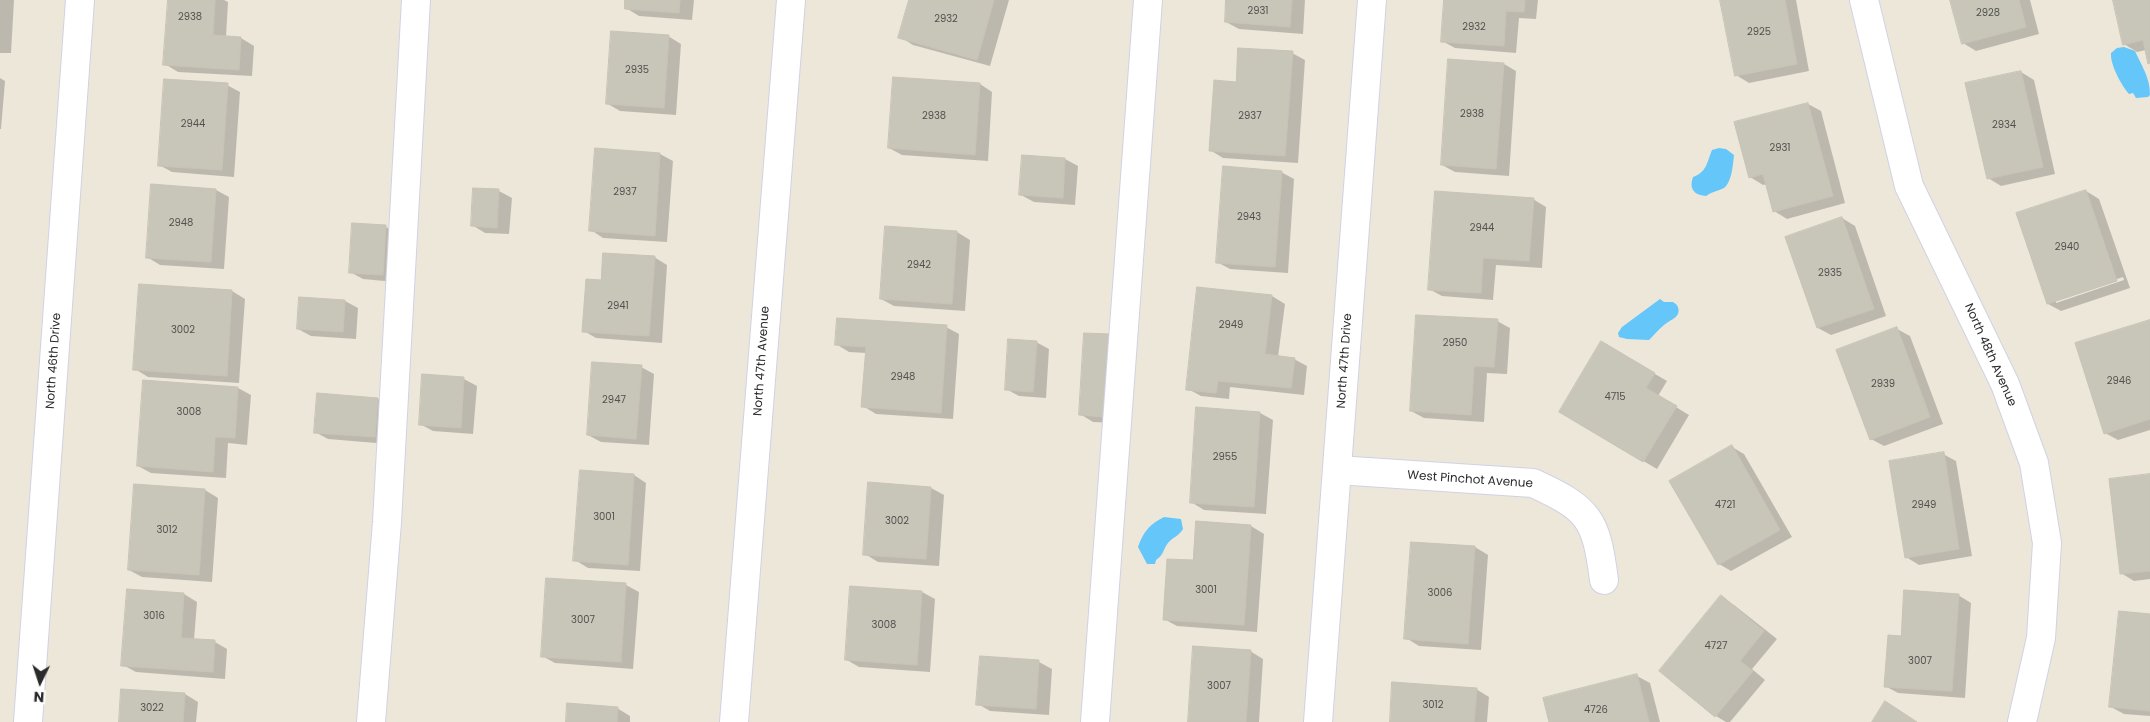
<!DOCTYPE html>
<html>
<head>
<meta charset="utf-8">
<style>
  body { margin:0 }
  #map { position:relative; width:2150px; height:722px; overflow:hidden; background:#ede7da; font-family:Poppins,sans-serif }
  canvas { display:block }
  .north { position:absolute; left:15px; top:657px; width:50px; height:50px; -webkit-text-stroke:4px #fff; paint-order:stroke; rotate:184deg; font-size:14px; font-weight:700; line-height:20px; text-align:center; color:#2a2a2a }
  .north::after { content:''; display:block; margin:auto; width:18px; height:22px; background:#2a2a2a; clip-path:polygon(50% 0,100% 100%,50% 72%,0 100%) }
</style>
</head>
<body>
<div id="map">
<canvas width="2150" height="722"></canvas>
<div class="north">N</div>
</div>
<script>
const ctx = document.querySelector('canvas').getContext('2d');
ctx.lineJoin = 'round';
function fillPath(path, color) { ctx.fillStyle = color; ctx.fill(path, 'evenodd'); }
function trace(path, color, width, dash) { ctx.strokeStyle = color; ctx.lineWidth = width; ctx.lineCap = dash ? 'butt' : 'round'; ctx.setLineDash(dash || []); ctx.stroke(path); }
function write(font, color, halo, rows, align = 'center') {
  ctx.font = font + ' Poppins,sans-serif'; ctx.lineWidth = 4.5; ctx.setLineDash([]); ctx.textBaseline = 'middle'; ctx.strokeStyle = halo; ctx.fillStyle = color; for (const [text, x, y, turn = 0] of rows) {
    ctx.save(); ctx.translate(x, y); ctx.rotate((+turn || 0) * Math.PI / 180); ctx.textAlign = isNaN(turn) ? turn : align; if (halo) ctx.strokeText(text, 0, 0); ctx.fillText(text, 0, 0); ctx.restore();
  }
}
fillPath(new Path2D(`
  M2124,47L2135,51C2142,67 2150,77 2150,95L2148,97L2136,98L2133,93L2129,94C2122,86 2110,65 2111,53L2117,48Z
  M1719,148L1726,149L1734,155C1733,164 1732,182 1724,188C1718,191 1711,192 1706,196C1693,195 1689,188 1693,177C1707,172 1707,162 1712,150Z
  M1660,299L1664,302H1673L1677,305C1683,317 1671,319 1664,325C1658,330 1654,335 1649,340L1627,339L1619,337L1618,333L1622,327Z
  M1164,517L1181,519L1183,529C1179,536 1173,537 1168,543C1163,549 1164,555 1156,560L1155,564H1147L1138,547C1143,532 1150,524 1164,517Z`), '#64c6f9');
fillPath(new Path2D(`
  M0,0H14L11,53H0Z
  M169,0H224L228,2L226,37L241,38L254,46L252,76L178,72L165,64Z
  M627,0H694L692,20L639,16L626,8Z
  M910,0H1009L990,66L913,45L900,37Z
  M1228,0H1305L1303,34L1239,29L1226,22Z
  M1445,0H1538L1536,19L1519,18L1516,53L1455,48L1442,41Z
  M1721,0H1796L1809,71L1749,83L1736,75Z
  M1951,0H2030L2039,34L1976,51L1963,43Z
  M2114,0H2150V64L2146,50L2137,52L2124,44Z
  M668,36L681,44L676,115L620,111L608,104Z
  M1292,53L1305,60L1298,163L1223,158L1210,150L1237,83Z
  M1504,64L1516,71L1509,176L1455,172L1442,165Z
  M2021,72L2034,80L2055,174L2001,186L1988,178Z
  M0,78L5,81L1,129H0Z
  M980,84L992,92L988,161L902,155L889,148Z
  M227,85L240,92L234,177L172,172L159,165Z
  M1808,104L1821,111L1845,203L1787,219L1774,211L1767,184L1763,185L1750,177Z
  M596,149L660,154L673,161L667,242L603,238L591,230Z
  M1023,156L1065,159L1078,166L1075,205L1034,202L1021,195Z
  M1281,172L1294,179L1288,273L1230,269L1217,262Z
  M152,185L216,190L229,197L224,269L160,265L147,257Z
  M475,189L499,191L512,198L509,234L485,233L472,225Z
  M2086,191L2099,199L2130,288L2061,311L2048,304ZM2123,277L2124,280L2056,303V300Z
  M1533,199L1546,207L1542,268L1496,265L1493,300L1442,296L1429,289Z
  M1842,218L1855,226L1886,316L1831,335L1818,328Z
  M386,227L399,234L395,282L363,279L350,272Z
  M886,227L957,232L970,240L965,311L894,306L881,299Z
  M654,257L667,265L662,343L596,338L584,331L602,281Z
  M232,291L245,299L239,383L148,377L135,369Z
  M1272,296L1285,304L1278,357L1294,359L1307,366L1304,395L1230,387L1229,399L1201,396L1188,389Z
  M345,301L358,308L356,339L311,336L298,329Z
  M1497,321L1510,328L1507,374L1487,373L1484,422L1424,418L1411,411Z
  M2150,321V430L2118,440L2105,433Z
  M946,327L959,334L953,419L876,414L863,406L866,353L849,352L836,344Z
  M1897,329L1910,336L1943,424L1884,446L1871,439Z
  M1110,336L1117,423L1093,422L1080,414Z
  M1036,342L1049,349L1046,398L1019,396L1006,389Z
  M1602,343L1667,381L1658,396L1689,415L1657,469L1560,412Z
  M641,367L654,374L649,445L601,442L588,435Z
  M464,379L477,386L473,434L433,431L420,424Z
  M238,388L251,395L247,445L228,443L226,478L151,473L138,466Z
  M378,399L391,406L388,444L328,439L315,432Z
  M1260,413L1273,420L1266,514L1204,510L1191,502Z
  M1732,447L1744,454L1792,537L1731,571L1719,564Z
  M1943,454L1956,461L1972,556L1919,565L1906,557Z
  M634,475L646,483L640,571L588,568L575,560Z
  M2150,475V579L2134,581L2121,573Z
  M931,488L944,495L939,566L878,562L865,554Z
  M205,490L218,498L212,582L142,577L129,570Z
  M1197,522L1251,526L1264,534L1257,632L1177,626L1164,619L1194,562Z
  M1475,547L1488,555L1481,650L1419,646L1406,638Z
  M626,585L639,592L633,669L555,663L542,656Z
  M852,587L922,592L935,599L930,672L859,667L847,660Z
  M184,594L197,602L194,640L215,642L227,649L225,679L136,672L123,665Z
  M1958,595L1971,603L1965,698L1898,693L1885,686L1902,637Z
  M1721,597L1734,605L1777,639L1752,669L1765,680L1730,722H1726L1716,716L1660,671Z
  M2150,615V716L2124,714L2111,707Z
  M1250,651L1263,659L1259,722H1189Z
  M981,658L1039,662L1052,669L1049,715L990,711L978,704Z
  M1637,676L1650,683L1660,722H1550Z
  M1476,689L1489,697L1487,722H1391Z
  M185,694L198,702L196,722H120Z
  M617,708L630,716V722H567Z`), '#0003');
const building = new Path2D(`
  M168,0H215L213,35L241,37L239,70L163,65Z
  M625,0H680L679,13L625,9Z
  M909,0H994L977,60L898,38Z
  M1226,0H1292L1290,27L1225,22Z
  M1444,0H1525L1524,12L1506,11L1504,46L1441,42Z
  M1720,0H1785L1797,64L1735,76Z
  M1950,0H2019L2026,27L1962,44Z
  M2113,0H2150V63L2148,64L2143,40L2123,45Z
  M611,31L669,35L664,108L606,104Z
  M1238,48L1293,51L1285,156L1209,151L1214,80L1236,82Z
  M1448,59L1504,63L1496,169L1441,165Z
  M2021,71L2043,167L1987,179L1965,83Z
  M893,77L980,83L975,155L888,148Z
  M164,79L228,83L222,170L158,166Z
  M1808,103L1833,196L1773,212L1763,174L1749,178L1734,122Z
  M595,148L660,153L655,236L589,231Z
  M1022,155L1065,158L1063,198L1019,195Z
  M1223,166L1282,171L1275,267L1216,263Z
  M151,184L216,189L211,262L146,258Z
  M473,188L499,189L497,228L471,226Z
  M2086,190L2117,281L2047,304L2016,213Z
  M1435,191L1534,198L1529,261L1483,258L1481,293L1428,290Z
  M1842,217L1874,309L1817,328L1785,237Z
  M352,223L386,225L383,275L349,273Z
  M885,226L957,231L952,304L880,299Z
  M603,253L655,256L649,336L582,332L586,279L601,280Z
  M139,284L232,290L227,376L133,370Z
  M1197,287L1272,295L1265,354L1295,358L1291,388L1218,381L1216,393L1186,390Z
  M299,297L345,300L343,332L297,329Z
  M1416,315L1498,319L1494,367L1474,366L1471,415L1410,411Z
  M837,318L947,325L941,413L861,407L866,347L835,345Z
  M2150,320V419L2104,434L2075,343Z
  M1897,327L1930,417L1870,440L1836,350Z
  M1084,333L1110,334L1104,417L1079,415Z
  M1008,339L1037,341L1033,392L1005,390Z
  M1601,341L1655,373L1646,388L1677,406L1643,462L1559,412Z
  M592,362L642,365L636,439L587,435Z
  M422,374L464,377L461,428L419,425Z
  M143,380L238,387L235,438L215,437L213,472L137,466Z
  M317,393L378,398L375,437L314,433Z
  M1196,407L1260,412L1254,507L1190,503Z
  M1732,445L1780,530L1718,565L1669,481Z
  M1944,452L1959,549L1905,558L1889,461Z
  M580,470L634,474L628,565L573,561Z
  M2150,474V571L2120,574L2109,479Z
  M868,482L931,487L926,559L863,555Z
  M134,484L205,489L199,575L128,570Z
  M1196,521L1251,525L1244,625L1163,620L1167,559L1193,560Z
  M1411,542L1475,546L1468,644L1404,639Z
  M546,578L626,583L621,662L541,657Z
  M850,586L922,591L917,665L845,660Z
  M127,589L184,593L181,638L215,640L213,672L121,666Z
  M1904,590L1959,594L1952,691L1884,687L1888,635L1901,636Z
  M1721,595L1764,631L1740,661L1753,671L1715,717L1659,671Z
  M2119,611L2150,614V711L2109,707Z
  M1193,646L1251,650L1246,722H1188Z
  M980,656L1039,660L1036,709L976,705Z
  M1637,674L1649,722H1549L1543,698Z
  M1392,682L1477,688L1474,722H1390Z
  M121,689L185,693L183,722H119Z
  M1885,701L1917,722H1872Z
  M567,703L618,707L617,722H566Z`);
fillPath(building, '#c8c5b9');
trace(building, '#c9c3b4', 1);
const minor = new Path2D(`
  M1864,0L1909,186L2005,384L2034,463L2047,543L2041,638L2022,722
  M1337,470L1533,483C1590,509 1596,519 1604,580
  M28,722L80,0
  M371,722L387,522L416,0
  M734,722L791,0
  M1095,722L1148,0
  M1318,722L1372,0`);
trace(minor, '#d0d2e4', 30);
trace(minor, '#fff', 28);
write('10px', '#52514e', null, [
  ["2931",1258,11],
  ["2928",1988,13],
  ["2938",190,17],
  ["2932",946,19],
  ["2932",1474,27],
  ["2925",1759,32],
  ["2935",637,70],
  ["2938",1472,114],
  ["2938",934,116],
  ["2937",1250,116],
  ["2944",193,124],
  ["2934",2004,125],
  ["2931",1780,148],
  ["2937",625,192],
  ["2943",1249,217],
  ["2948",181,223],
  ["2944",1482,228],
  ["2940",2067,247],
  ["2942",919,265],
  ["2935",1830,273],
  ["2941",618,306],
  ["2949",1231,325],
  ["3002",183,330],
  ["2950",1455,343],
  ["2948",903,377],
  ["2946",2119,381],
  ["2939",1883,384],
  ["4715",1615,397],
  ["2947",614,400],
  ["3008",189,412],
  ["2955",1225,457],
  ["4721",1725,505],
  ["2949",1924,505],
  ["3001",604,517],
  ["3002",897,521],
  ["3012",167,530],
  ["3001",1206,590],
  ["3006",1440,593],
  ["3016",154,616],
  ["3007",583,620],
  ["3008",884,625],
  ["4727",1716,646],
  ["3007",1920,661],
  ["3007",1219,686],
  ["3012",1433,705],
  ["3022",152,708],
  ["4726",1596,710]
]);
write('12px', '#2a2a2a', '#fff', [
  ["North 48th Avenue",1990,355,66],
  ["North 46th Drive",54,361,-86],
  ["North 47th Avenue",762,361,-86],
  ["North 47th Drive",1345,361,-86],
  ["West Pinchot Avenue",1470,480,4]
]);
</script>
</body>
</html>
